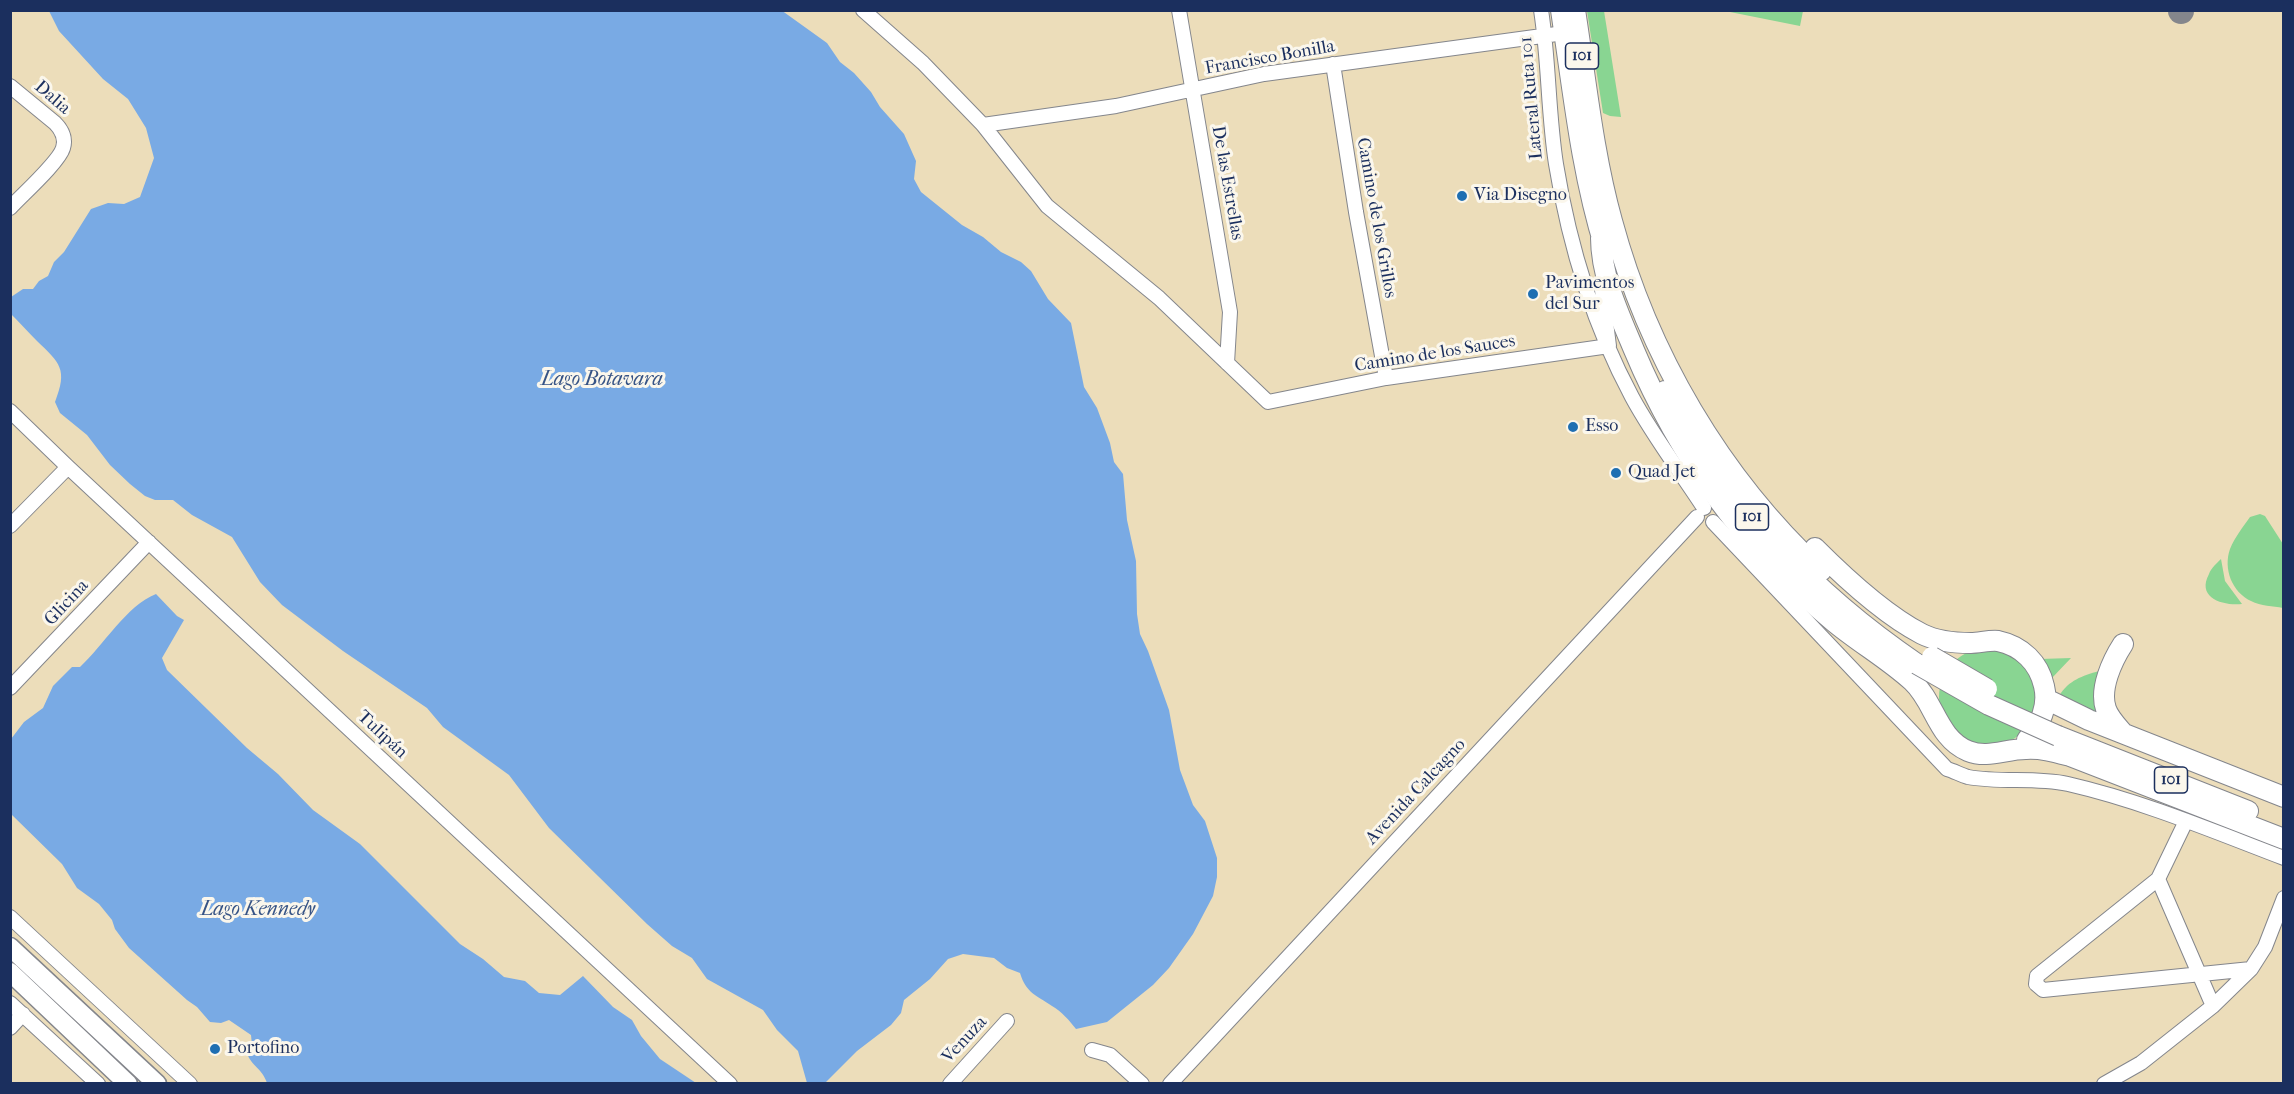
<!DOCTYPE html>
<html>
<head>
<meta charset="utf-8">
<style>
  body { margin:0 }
  #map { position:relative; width:2294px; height:1094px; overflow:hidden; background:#ecddba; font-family:"IM FELL French Canon",serif }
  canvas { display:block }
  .frame { position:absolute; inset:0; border:12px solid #1b2f5e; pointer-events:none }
</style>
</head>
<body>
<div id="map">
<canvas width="2294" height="1094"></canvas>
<div class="frame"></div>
</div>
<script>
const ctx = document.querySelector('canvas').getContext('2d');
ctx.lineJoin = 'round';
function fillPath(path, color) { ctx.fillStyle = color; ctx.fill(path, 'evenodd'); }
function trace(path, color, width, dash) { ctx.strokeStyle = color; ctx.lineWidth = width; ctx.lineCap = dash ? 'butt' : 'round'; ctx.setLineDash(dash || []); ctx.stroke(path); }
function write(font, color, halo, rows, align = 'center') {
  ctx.font = font + ' "IM FELL French Canon",serif'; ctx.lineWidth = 6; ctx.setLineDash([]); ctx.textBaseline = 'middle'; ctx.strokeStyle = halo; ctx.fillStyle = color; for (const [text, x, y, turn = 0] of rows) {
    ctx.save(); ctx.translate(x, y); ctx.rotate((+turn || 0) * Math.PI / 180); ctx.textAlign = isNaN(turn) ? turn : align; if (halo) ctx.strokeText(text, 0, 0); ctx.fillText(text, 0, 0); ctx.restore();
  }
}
fillPath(new Path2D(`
  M1587,11H1604L1621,117L1610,116L1603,113Z
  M1725,11H1803L1800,26Z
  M2260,514L2265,516L2283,544V608C2273,606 2261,606 2251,601C2232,592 2223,569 2230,549C2235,537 2243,527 2250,517Z
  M2221,559L2225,581L2242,604C2223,606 2196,598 2209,574C2211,568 2217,563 2221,559Z
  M1939 697a49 49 0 1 1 98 0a49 49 0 1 1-98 0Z
  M2071,658L2051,679L2040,659Z
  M2099,671L2103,720L2059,696C2069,680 2082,676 2099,671Z`), '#89d592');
fillPath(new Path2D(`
  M49,11L781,10L827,43L840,62L854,73L871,92L880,107L904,134L916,161L914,179L921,192L962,225L983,237L1001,252L1021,262L1031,271L1048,299L1071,323L1084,387L1097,408L1110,443L1114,462L1123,474L1127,520L1136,561L1137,614L1140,634L1148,651L1169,710L1180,770L1193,805L1205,821L1217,858V877L1213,896L1193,934L1169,968L1153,985L1107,1022L1076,1029C1069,1020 1062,1012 1052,1006C1036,995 1026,993 1020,973L1007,968L994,958L963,954L948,959L930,979L904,1000L901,1013L891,1025L857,1051L825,1083H807L798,1051L777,1030L763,1010L707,979L692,958L672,946L647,924L549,828L509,775L443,727L427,708L343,651L282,605L260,582L232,537L192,515L173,500H155L145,496L130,484L110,465L87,435L60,413L55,402C68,369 60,363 37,341C28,332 20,323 11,314V297L23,289H33L39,281L48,276L54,262L64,252L91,209L108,203L124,204L140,197L154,158L146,128L128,99L103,79L59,31Z
  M156,594L177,616L184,620L162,658L167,670L247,748L278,774L313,810L360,844L460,944L483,959L504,977L525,981L539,993L560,995L583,976L613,1007L632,1020L641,1036L660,1059L696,1083H267C262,1068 251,1066 247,1053L252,1045L251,1035L229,1020L221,1023L210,1022L197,1007L187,1000L129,948L115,929L112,920L99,904L77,888L62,864L11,814V739L24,722L43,708L53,686L72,667H80C103,646 127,605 156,594Z`), '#79aae4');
trace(new Path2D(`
  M2181,11V10`), '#84868c', 26);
const minor = new Path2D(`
  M863,10L923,63L983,125L1047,206L1159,298L1268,402L1386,378L1609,346L1601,282
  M1179,10L1230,312L1227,363
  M1541,10C1549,61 1548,113 1556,164C1569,244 1594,326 1632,397C1653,436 1680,471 1704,508
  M1333,64L1356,212L1386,378
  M10,86L55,123C62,130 66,138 63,148C59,162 22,195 10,208
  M983,125L1116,106L1264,74L1564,33
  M10,411L68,467L730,1084
  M1713,522L1947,769C1954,771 1961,775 1968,777C2001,783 2035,777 2068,784C2142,801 2213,831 2284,858
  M10,526L68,467
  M10,688L149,542
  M2186,821L2158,879L2213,1006
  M2158,879L2037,976L2036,984L2043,990L2251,969
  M10,917L190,1084
  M10,1003L98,1084
  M10,1028L23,1014
  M1092,1050L1110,1055L1142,1084
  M950,1084L1007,1021
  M1170,1084L1697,517
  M2104,1084L2141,1063L2213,1006L2251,969L2265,947L2284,898`);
const major = new Path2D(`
  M10,947L157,1084
  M10,972L128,1084`);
const highway = new Path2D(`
  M1561,10C1573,90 1581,171 1605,248
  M1575,10C1586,80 1593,153 1612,221C1648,354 1720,477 1821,571
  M1601,238C1601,276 1619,314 1634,350C1678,455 1745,548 1833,621C1858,642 1888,659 1912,681C1935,702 1937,738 1968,751C1988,759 2005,749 2026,749C2041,748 2055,752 2070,756L2284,839
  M1665,391C1727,501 1812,593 1917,664
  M1815,548C1844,577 1885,615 1922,634C1936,641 1955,643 1971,643C1979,643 1990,640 1998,641C2022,646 2039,663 2044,686C2049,707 2040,724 2027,740
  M2123,644C2112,661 2099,689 2106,709C2109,718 2117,726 2123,733
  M2046,699L2089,720L2284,797
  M2058,736L2248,811`);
trace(minor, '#84868c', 16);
trace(major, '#84868c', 21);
trace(highway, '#84868c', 22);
trace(minor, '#fff', 14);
trace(major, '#fff', 18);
trace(highway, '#fff', 20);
const highwayBridge = new Path2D(`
  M1932,657L1987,689
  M1917,664L1989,705L2058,736`);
trace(highwayBridge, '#84868c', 22, []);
trace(highwayBridge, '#fff', 20);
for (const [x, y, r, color] of [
  [1462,196,6,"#1f6fb2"],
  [1533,294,6,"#1f6fb2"],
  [1573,427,6,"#1f6fb2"],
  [1616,473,6,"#1f6fb2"],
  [215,1049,6,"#1f6fb2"]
]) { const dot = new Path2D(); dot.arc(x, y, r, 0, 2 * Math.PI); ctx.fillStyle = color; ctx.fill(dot); trace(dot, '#fbf7ec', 2); }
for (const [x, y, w] of [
  [1582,56,33],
  [1752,517,33],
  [2171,780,33]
]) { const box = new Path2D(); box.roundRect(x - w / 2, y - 13, w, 26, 4.5); ctx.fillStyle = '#fbf7ec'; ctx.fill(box); trace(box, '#1b2f5e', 1.5); }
write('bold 16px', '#1b2f5e', null, [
  ["101",1582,56],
  ["101",1752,517],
  ["101",2171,780]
]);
write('18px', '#1b2f5e', '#fbf7ec', [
  ["Francisco Bonilla",1270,58,-10],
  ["Dalia",52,98,41],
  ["Lateral Ruta 101",1532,98,-95],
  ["De las Estrellas",1227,183,80],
  ["Camino de los Grillos",1376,218,80],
  ["Camino de los Sauces",1435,354,-9],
  ["Glicina",67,603,-47],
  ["Tulipán",382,735,43],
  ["Avenida Calcagno",1416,792,-47],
  ["Venuza",965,1040,-47]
]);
write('18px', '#1b2f5e', '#fbf7ec', [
  ["Via Disegno",1474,196],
  ["Pavimentos",1545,284],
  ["del Sur",1545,305],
  ["Esso",1585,427],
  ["Quad Jet",1628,473],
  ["Portofino",227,1049]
], 'left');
write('italic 20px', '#375486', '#fbf7ec', [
  ["Lago Botavara",602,380],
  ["Lago Kennedy",258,910]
]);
</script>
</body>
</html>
